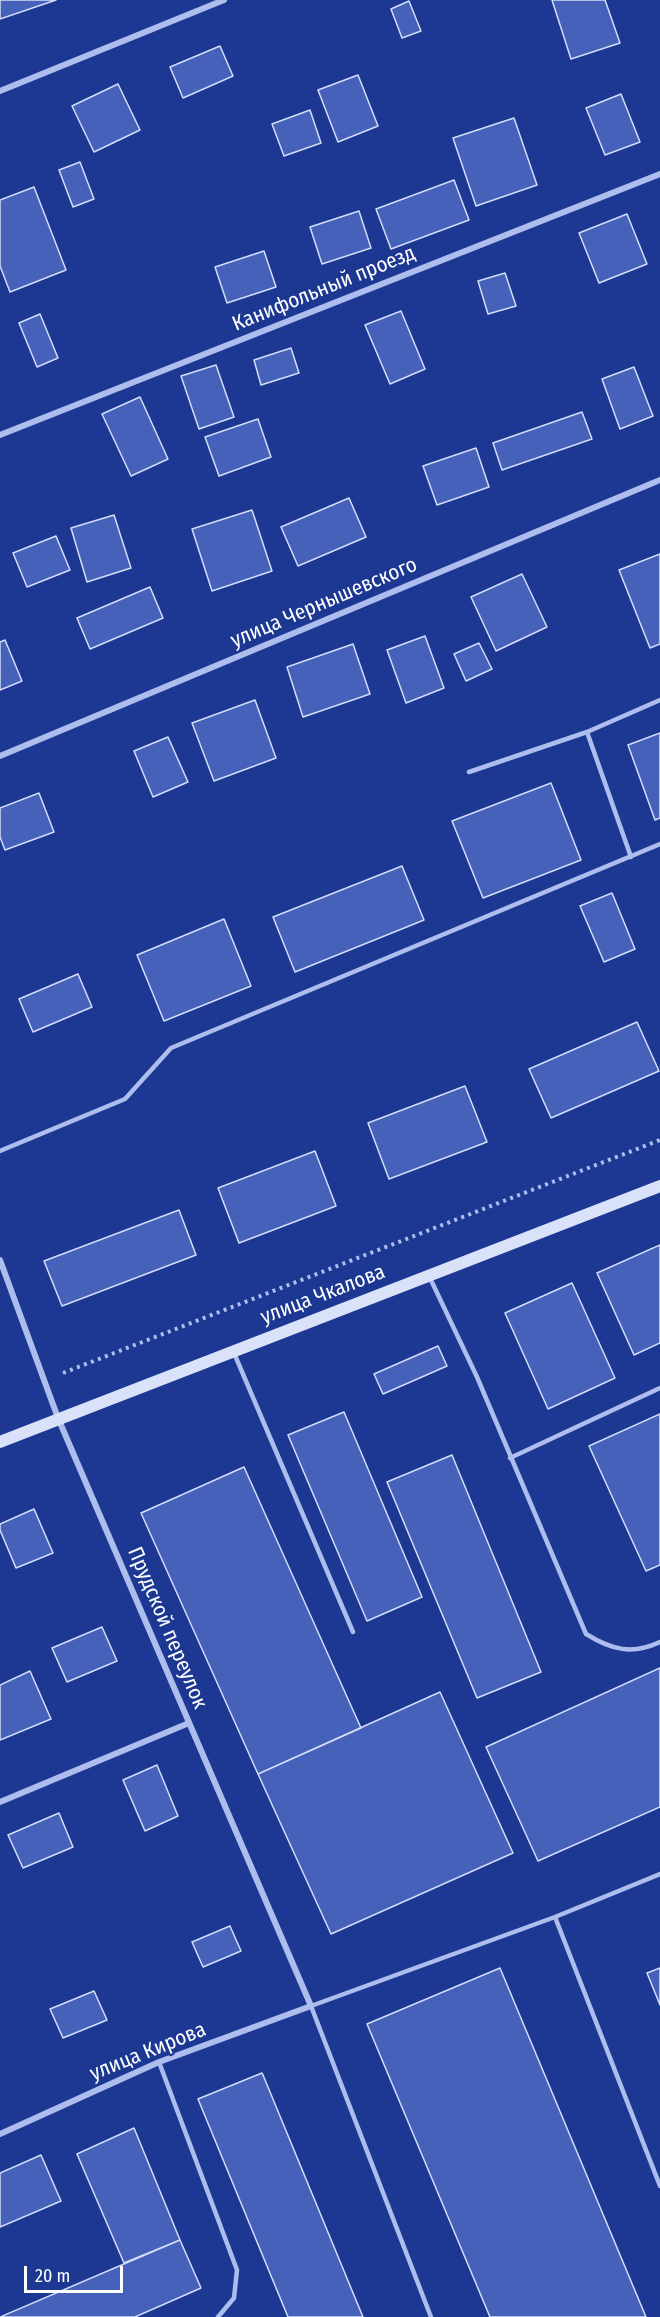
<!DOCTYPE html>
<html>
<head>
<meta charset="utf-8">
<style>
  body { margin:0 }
  #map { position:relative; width:660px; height:2317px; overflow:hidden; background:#1c3892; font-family:"Fira Sans Condensed",sans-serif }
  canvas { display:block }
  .scale { position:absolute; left:24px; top:2266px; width:99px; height:27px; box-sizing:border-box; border:3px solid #fff; border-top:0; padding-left:8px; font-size:18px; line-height:21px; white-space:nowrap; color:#fff; -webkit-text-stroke:4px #1c3892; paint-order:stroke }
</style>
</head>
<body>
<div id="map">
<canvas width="660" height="2317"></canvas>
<div class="scale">20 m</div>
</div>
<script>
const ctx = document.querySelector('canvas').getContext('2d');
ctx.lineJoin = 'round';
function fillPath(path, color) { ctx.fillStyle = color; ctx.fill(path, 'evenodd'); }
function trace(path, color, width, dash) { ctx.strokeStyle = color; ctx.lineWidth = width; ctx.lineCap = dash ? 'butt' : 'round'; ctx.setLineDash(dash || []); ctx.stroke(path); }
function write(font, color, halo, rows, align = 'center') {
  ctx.font = font + ' "Fira Sans Condensed",sans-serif'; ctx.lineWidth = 4.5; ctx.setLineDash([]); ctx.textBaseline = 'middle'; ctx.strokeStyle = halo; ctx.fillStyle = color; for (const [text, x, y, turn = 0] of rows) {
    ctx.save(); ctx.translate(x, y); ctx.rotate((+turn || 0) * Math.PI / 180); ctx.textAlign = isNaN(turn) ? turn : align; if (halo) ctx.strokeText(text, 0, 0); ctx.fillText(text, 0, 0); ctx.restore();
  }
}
const building = new Path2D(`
  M0,0H56L0,19Z
  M552,0H605L620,43L571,59Z
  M409,1L421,31L402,38L391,9Z
  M220,46L233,76L183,98L170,67Z
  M358,75L378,126L338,142L318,90Z
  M118,84L140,130L94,152L72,106Z
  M621,94L640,142L605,155L586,108Z
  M310,110L321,143L284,156L272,124Z
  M514,118L537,185L476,206L453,138Z
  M80,162L94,199L73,207L59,170Z
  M454,180L469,220L391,249L376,209Z
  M34,187L66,270L10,292L0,266V200Z
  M359,211L371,248L322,264L310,227Z
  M627,214L647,264L599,283L579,233Z
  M264,251L276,287L227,303L215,267Z
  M505,273L516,306L488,314L478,281Z
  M401,311L425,369L390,384L365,325Z
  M40,314L58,358L37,367L19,323Z
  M291,348L299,373L261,385L254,360Z
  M216,365L234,417L199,429L181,376Z
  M634,367L653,416L620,429L602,379Z
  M140,397L168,459L131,476L102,414Z
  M582,412L592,439L502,470L493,443Z
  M258,419L271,457L219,476L205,437Z
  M476,448L489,487L437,505L423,466Z
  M349,498L366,537L298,566L281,527Z
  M252,510L272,571L212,591L192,529Z
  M114,515L131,568L87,582L71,528Z
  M56,536L70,570L27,587L13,553Z
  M660,554V644L650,648L619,570Z
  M522,574L547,627L496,651L471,597Z
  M150,587L163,618L90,649L77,618Z
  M425,636L444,688L406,703L387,650Z
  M5,640L22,681L0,690V642Z
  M479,643L492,669L466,681L454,654Z
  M353,644L370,694L303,717L287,667Z
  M255,700L276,758L214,781L192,723Z
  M660,733V818L655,820L628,745Z
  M168,737L188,782L153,797L134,751Z
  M551,783L581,860L483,898L452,821Z
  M39,793L54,832L5,850L0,837V808Z
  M402,866L424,920L295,972L273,917Z
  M612,893L635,949L604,962L580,906Z
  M224,919L251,986L164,1021L137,955Z
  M78,974L92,1007L33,1032L19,999Z
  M637,1022L659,1071L551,1118L529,1069Z
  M465,1086L487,1142L389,1179L368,1123Z
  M315,1151L336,1206L239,1243L218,1188Z
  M179,1210L196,1255L62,1306L44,1261Z
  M660,1245V1343L634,1355L597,1273Z
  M572,1283L615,1378L548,1409L505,1313Z
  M438,1346L447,1366L383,1394L374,1374Z
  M344,1412L422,1597L367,1621L288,1435Z
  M660,1414V1565L646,1571L589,1446Z
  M452,1455L541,1672L477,1698L387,1482Z
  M244,1467L361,1728L258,1774L141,1513Z
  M34,1509L53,1553L16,1568L0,1530V1524Z
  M102,1627L117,1661L67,1682L52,1648Z
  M660,1668V1807L538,1861L486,1747Z
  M30,1671L51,1719L0,1740V1685Z
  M440,1692L513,1853L331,1934L258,1774Z
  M157,1765L178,1816L145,1831L123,1780Z
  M59,1813L73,1847L23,1868L8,1835Z
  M230,1926L241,1951L203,1967L192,1942Z
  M500,1968L646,2317H490L367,2024Z
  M660,1968V2005L647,1973Z
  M94,1991L107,2020L63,2038L50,2009Z
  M262,2073L263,2075L363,2317H288L198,2099Z
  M134,2128L180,2240L124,2263L77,2154Z
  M41,2155L61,2201L0,2227V2173Z
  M180,2240L201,2288L135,2317H0Z`);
fillPath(building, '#4561b9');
trace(building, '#d4ddfa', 1.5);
trace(new Path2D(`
  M63,1373L660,1140`), '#adbdee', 4, [3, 4.5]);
trace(new Path2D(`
  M587,732L660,700
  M469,772L587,732L631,857
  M0,1151L125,1099L171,1048L660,844
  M430,1278L477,1377L586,1634C612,1650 632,1655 660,1642
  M234,1353L353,1632
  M510,1458L660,1388
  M555,1917L660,2186
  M159,2062L237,2270L234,2298L218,2317
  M431,2317L311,2006L555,1917L660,1874`), '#adbdee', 4.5);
trace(new Path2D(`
  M0,91L224,0
  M0,435L660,174
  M0,756L660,480
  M0,1260L58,1418L311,2006L159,2062L0,2134
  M0,1802L189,1723`), '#adbdee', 6);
trace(new Path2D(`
  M0,1442L660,1186`), '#dae2fa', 12);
write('21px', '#fff', '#1c3892', [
  ["Канифольный проезд",324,289,-22],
  ["улица Чернышевского",324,603,-23],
  ["улица Чкалова",323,1295,-21],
  ["Прудской переулок",167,1628,67],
  ["улица Кирова",148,2052,-22]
]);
</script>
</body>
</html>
